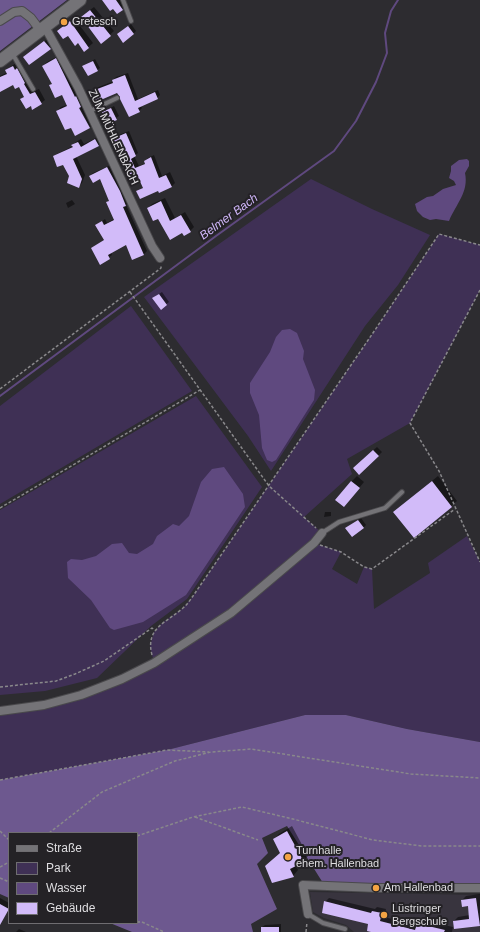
<!DOCTYPE html>
<html>
<head>
<meta charset="utf-8">
<style>
  body { margin:0 }
  #map { position:relative; width:480px; height:932px; overflow:hidden; background:#2d2c30; font-family:Helvetica,sans-serif }
  canvas { display:block }
  .legend { position:absolute; left:8px; top:832px; width:130px; height:92px; box-sizing:border-box; background:#242226; border:1px solid #6f6d71; margin:0; padding:5px 7px; list-style:none; font-size:12px; color:#dfdee1 }
  .legend li { display:flex; align-items:center; gap:8px; height:20px }
  .legend b { width:20px; border:1px solid #6f6d71 }
</style>
</head>
<body>
<div id="map">
<canvas width="480" height="932"></canvas>
<ul class="legend">
<li><b style="height:5px;background:#747377"></b>Straße</li>
<li><b style="height:11px;background:#3f3055"></b>Park</li>
<li><b style="height:11px;background:#5f497f"></b>Wasser</li>
<li><b style="height:11px;background:#d2bbf9"></b>Gebäude</li>
</ul>
</div>
<script>
const ctx = document.querySelector('canvas').getContext('2d');
ctx.lineJoin = 'round';
function fillPath(path, color) { ctx.fillStyle = color; ctx.fill(path, 'evenodd'); }
function trace(path, color, width, dash) { ctx.strokeStyle = color; ctx.lineWidth = width; ctx.lineCap = dash ? 'butt' : 'round'; ctx.setLineDash(dash || []); ctx.stroke(path); }
function write(font, color, halo, rows, align = 'center') {
  ctx.font = font + ' Helvetica,sans-serif'; ctx.lineWidth = 4; ctx.setLineDash([]); ctx.textBaseline = 'middle'; ctx.strokeStyle = halo; ctx.fillStyle = color; for (const [text, x, y, turn = 0] of rows) {
    ctx.save(); ctx.translate(x, y); ctx.rotate((+turn || 0) * Math.PI / 180); ctx.textAlign = isNaN(turn) ? turn : align; if (halo) ctx.strokeText(text, 0, 0); ctx.fillText(text, 0, 0); ctx.restore();
  }
}
fillPath(new Path2D(`
  M310,892L480,895V932H354L346,925L324,918L313,912Z`), '#38343e');
fillPath(new Path2D(`
  M311,179L372,209L430,235L398,285L365,326L271,471L248,436L144,297Z
  M439,234L480,245V290L410,423L347,459L352,474L304,517L322,533L314,543L341,552L332,569L357,584L364,567L372,569L374,609L430,573L428,563L467,536L480,562V742L407,729L346,715H305L167,750L0,780V711L81,695L154,663L150,646L154,632L162,623L183,608L193,596L375,330Z
  M131,306L192,391L0,504V406Z
  M196,396L262,487L187,599L151,626L97,678L45,691L0,695V510Z`), '#3f3055');
fillPath(new Path2D(`
  M0,0H67L0,51Z
  M305,715H346L407,729L480,742V884L323,883L287,826L262,838L268,853L257,864L277,909L251,924L253,932H132L110,923H137V833H9V898L0,894V780L167,750Z`), '#6d588f');
fillPath(new Path2D(`
  M467,159L469,161V166L465,173C469,192 456,204 449,221L436,219L430,220L423,217L417,211L415,204L427,197L433,196L443,189L456,185L454,181L449,178L451,171V166L459,160Z
  M290,329L297,333L304,351L303,359L315,390L314,400L276,460L272,462L267,460L262,448L259,415L250,393V383L270,352L276,337L282,330Z
  M224,467L243,494L245,507L186,595L143,622L114,630L110,628L91,600L68,578L67,562L71,559L82,560L96,556L112,544L122,543L129,553L137,554L153,544L157,536L173,524L179,526L189,516L201,482L212,469Z`), '#5f497f');
fillPath(new Path2D(`
  M106,0H123L126,5L122,9Z
  M94,7L114,31L101,43L86,13Z
  M74,18L93,43L85,50L78,42L62,27Z
  M131,24L136,31L134,33L121,32Z
  M49,38L54,44L50,48L28,53Z
  M60,55L93,124L90,127L77,103L71,126L57,111L61,107L67,105L62,94L53,83L43,66L47,62Z
  M95,59L100,68L97,70L84,66Z
  M16,63L34,91L39,89L45,100L41,103L31,105L21,99L25,96L19,85L14,84L0,91V76L8,72L6,70Z
  M128,73L138,99L158,90L160,95L157,98L141,106L142,108L139,111L118,92L93,91L96,88L114,81L113,80L116,77Z
  M114,106L119,116L108,123L103,112Z
  M129,131L138,153L134,156L139,166L146,163L145,161L148,158L154,155L162,176L170,172L175,183L172,186L158,190L137,191L144,187L138,176L113,139L116,136Z
  M98,137L101,143L98,146L76,156L85,175L82,183L79,186L70,176L63,163L54,157L57,154L73,146V145L76,142L81,139L84,144Z
  M111,165L129,202L126,205L147,251L144,254L133,259L126,244L111,252L112,255L101,263L92,248L104,240L97,225L105,219L107,223L114,219L107,203L110,200L100,178L90,176L93,173Z
  M165,198L175,218L185,212L194,227L190,231L158,218L148,208L152,204Z
  M72,200L75,204L68,208L66,203Z
  M162,292L169,302L161,308L156,296Z
  M377,447L382,452L378,456L358,464Z
  M357,476L364,482L349,500L351,482Z
  M438,476L457,501L414,536L394,512Z
  M325,512H331V516L324,517Z
  M361,518L366,525L364,527L349,526Z
  M292,826L308,856L303,861L296,865L298,870L293,876L274,839L279,834Z
  M480,894V924L454,921L458,917L470,915L469,905L462,900L466,896Z
  M0,898L9,903V910L2,920L0,918Z
  M329,898L375,909L377,907L386,909L384,917L417,925L418,921L423,917L432,919L431,922L453,927L452,932H376L369,924L325,902Z
  M281,924V932H262V927L265,925Z
  M19,929L26,932H16Z`), '#0007');
trace(new Path2D(`
  M0,396L216,236L334,151L356,121L376,82L387,53L385,33L391,11L398,0`), '#5f497f', 2);
fillPath(new Path2D(`
  M102,0H116L123,10L117,14L113,9L110,11Z
  M90,10L111,36L101,44L81,17Z
  M70,21L89,48L84,52L78,43L75,46L68,36L63,39L57,31Z
  M128,26L134,34L123,43L117,34Z
  M44,41L51,49L29,65L23,57Z
  M56,58L75,97L76,96L81,107L79,108L90,128L75,136L71,128L65,130L56,111L67,106L62,95L55,98L49,85L52,84L42,66Z
  M93,61L98,71L88,76L82,66Z
  M13,66L15,70L17,68L25,83L24,84L30,94L35,92L42,104L32,110L31,106L26,109L20,99L24,97L19,87L15,89L13,85L0,92V77L7,74L5,70Z
  M125,75L135,101L155,92L158,99L138,108L140,112L129,117L120,99V97L117,93L96,102L92,91L113,83L112,80Z
  M111,108L117,120L107,124L102,112Z
  M126,133L136,156L131,159L135,168L145,164L144,161L151,157L159,178L166,175L172,187L159,193L158,191L140,199L136,191L143,188L138,177L131,180L112,139Z
  M95,139L99,146L73,159L82,179L79,188L67,183L69,176L63,165L57,167L53,156L73,147L71,145L78,142L81,147Z
  M107,167L120,191L126,206L123,207L144,255L132,260L126,245L108,255L110,259L100,265L91,248L104,240L95,225L102,221L104,225L114,220L106,202L109,201L100,179L93,183L89,176Z
  M161,201L170,221L181,215L191,232L184,236L182,233L170,240L158,219L153,221L147,208Z
  M159,294L167,305L161,310L152,298Z
  M373,450L379,456L359,475L353,468Z
  M351,481L360,488L344,507L335,500Z
  M432,481L452,507L414,538L393,512Z
  M358,520L364,528L352,537L345,528Z
  M287,831L304,862L290,869L294,877L272,883L265,866L280,853L273,839Z
  M476,898L480,926L454,929L453,921L469,919L468,906L462,907L461,900Z
  M324,901L371,913L372,911L382,913L380,921L415,930L418,920L428,923V926L445,930L444,932H371L367,931L368,924L322,913Z
  M0,904L9,909L0,925Z
  M261,927H279V932H261Z`), '#d2bbf9');
const lane = new Path2D(`
  M123,0L131,21
  M12,53L33,89
  M90,111L117,98
  M322,533L339,522L385,508L402,492
  M308,914L323,923L345,929`);
const street = new Path2D(`
  M0,21L14,12L22,11L31,18L40,30
  M45,27L78,87L152,246L160,258
  M0,711L44,705L81,695L122,679L154,663L231,613L314,543L322,533
  M308,914L303,885L376,888H480`);
const secondary = new Path2D(`
  M0,61L80,0`);
trace(lane, '#4a494c', 6);
trace(street, '#4a494c', 10);
trace(secondary, '#4a494c', 14);
trace(new Path2D(`
  M480,290L410,423L439,471L480,562
  M130,292L269,486L316,528
  M0,389L161,268V266
  M0,508L200,390
  M320,545L341,552L364,567L372,569L455,509
  M152,655C145,628 166,623 183,608C187,605 190,600 193,596L375,330L439,234L480,245
  M0,687L56,681L75,674L104,661L152,628L155,630
  M0,780L167,750L209,752
  M195,817L258,840
  M0,831L9,840
  M49,833L102,792L175,761L211,752L251,749L411,774L480,778
  M137,836L193,817L242,807L293,819L373,840L422,846H480
  M0,867L9,862
  M0,878L9,882
  M137,922H142L164,932
  M306,932L307,922`), '#89888b', 1.5, [3, 2]);
trace(lane, '#747377', 4);
trace(street, '#747377', 8);
trace(secondary, '#747377', 12);
for (const [x, y, r, color] of [
  [64,22,4,"#f4a444"],
  [288,857,4,"#f4a444"],
  [376,888,4,"#f4a444"],
  [384,915,4,"#f4a444"]
]) { const dot = new Path2D(); dot.arc(x, y, r, 0, 2 * Math.PI); ctx.fillStyle = color; ctx.fill(dot); trace(dot, '#242226', 1.5); }
write('11px', '#dfdee1', '#242226', [
  ["Gretesch",72,22],
  ["Turnhalle",296,851],
  ["ehem. Hallenbad",296,864],
  ["Am Hallenbad",384,888],
  ["Lüstringer",392,909],
  ["Bergschule",392,922]
], 'left');
write('11px', '#dfdee1', '#242226', [
  ["ZUM MÜHLENBACH",113,137,65]
]);
write('italic 12px', '#cfb6f8', '#242226', [
  ["Belmer Bach",229,217,-36]
]);
</script>
</body>
</html>
